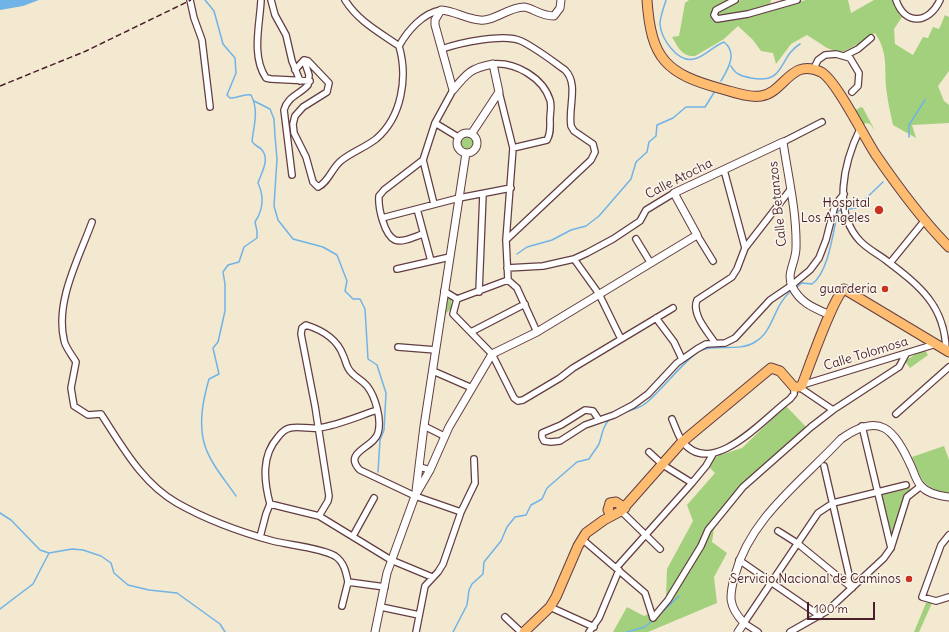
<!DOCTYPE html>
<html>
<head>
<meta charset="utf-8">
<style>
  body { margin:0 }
  #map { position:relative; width:949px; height:632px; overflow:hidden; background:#f3e9d0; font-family:Delius,sans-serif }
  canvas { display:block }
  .scale { position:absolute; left:807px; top:602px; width:68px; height:18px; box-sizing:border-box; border:2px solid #4a1f2b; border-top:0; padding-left:5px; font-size:12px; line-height:14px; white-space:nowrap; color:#4a1f2b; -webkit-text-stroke:3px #fbf7ec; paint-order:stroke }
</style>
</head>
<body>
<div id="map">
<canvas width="949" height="632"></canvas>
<div class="scale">100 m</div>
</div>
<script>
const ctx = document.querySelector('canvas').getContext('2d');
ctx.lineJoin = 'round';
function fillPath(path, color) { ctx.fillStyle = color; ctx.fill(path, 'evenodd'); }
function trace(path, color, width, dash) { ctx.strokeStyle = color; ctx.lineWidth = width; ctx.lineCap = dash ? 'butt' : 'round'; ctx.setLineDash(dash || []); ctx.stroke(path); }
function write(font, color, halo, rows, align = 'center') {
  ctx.font = font + ' Delius,sans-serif'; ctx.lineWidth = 3; ctx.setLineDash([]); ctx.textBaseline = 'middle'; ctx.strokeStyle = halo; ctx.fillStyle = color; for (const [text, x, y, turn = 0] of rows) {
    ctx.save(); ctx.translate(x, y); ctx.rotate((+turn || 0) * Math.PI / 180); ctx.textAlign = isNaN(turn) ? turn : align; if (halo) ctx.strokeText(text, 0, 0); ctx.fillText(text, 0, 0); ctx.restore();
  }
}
fillPath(new Path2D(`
  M689,0H730C720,5 711,7 712,19L718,22L745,17L806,0H848L851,13L874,0H898L902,17L894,29L895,44L913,55L923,37L928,38L933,27L939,29L945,15L949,17V71L938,86L944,101L949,105V123L912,125L916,138L893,125C891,115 888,104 887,94C883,70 890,56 875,33L866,40L841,53L827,48L807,35L791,44L776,64L773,53L761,51L753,40L738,26L724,39L695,56C682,57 678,47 672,37L679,36L685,3Z
  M741,0H771L770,5L747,12L718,15L722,8Z
  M861,107L863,108L875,131L870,124L866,123L860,127L852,112Z
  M460 143a7 7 0 1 1 14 0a7 7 0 1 1-14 0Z
  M447,296L451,300L452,308L445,314Z
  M925,350L928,355L910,368L905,361L919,352Z
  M786,406L809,430L744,489L714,529L712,542L727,553L714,577L717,603L648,632H613L627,607L644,616L659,610L666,597L667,569L693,521L687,505L715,473L706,464L717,456L742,448Z
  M944,446L949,460V494C922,487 922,481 912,457Z
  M911,488L899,512L895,533L891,537L882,495Z
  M926,603H932L919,632H914Z`), '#a3d07d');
fillPath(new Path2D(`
  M0,0H39L23,6L0,10Z`), '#70b3e6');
trace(new Path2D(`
  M205,0L214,11L223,44L235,58L236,73L227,95L230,98C238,99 243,93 251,95C259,110 254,125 252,141C254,146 258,146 261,149C271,159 261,173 258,183C264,196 263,210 255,222L257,231V238L244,247L239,262L228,265L223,272L225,284V311L218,342L213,348L219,374L209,379C203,400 198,424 205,446C211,464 225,480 236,496
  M666,0C664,7 660,17 660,24C661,38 677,63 694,59C705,57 713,46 724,42C738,53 728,69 721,81
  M731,66C735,74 741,76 751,78C786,85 778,57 800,44
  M254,101L270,109L274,119L275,136L277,159L274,206L278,220L293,239L323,247L337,255L347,281L345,291L353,299H360L365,309L368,359L377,365L386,393L384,430L380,440L378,472
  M909,137V125L925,100
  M849,209L856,208L883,182
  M517,254L527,247L552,240L571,230L586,226L599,216L631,179L636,162L647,152L649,142L656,136L657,125L673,118L686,107H705L715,91
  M797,287L802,283L812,284C829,272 833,231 838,211L842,210
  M0,513L11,520L40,550L49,553L72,549L83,550L101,556L111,563L114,573L128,585L149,590L177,593L220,624L225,632
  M0,609L33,584L49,553
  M658,616L679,596
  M453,632L467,605L469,590L472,584L483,574L484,562L501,541L507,527L515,517L526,515L531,505L542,499L547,488L577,462L589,459C592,454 596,449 599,444C602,436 602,428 608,421C617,411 636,412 646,403C660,392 688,356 701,350C718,344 739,352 755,342C774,331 773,306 791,291
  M627,632L645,627L653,620`), '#70b3e6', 1.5);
const minor = new Path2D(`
  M190,0L194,18L202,40L210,107
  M261,0C260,24 251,56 266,78L271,79L310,81
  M271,0L275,15L286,35L292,61L300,81
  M345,0C358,21 379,32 399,46
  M735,0L716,10L714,15L717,19L748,14L797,0
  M896,0C905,26 929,24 940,0
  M442,49C459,43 504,33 521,41C536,48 551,60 565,70C579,84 568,107 571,126L574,131L593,144L595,152L591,160L506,240
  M844,56L858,49L871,38
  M493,64C516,62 543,78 550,100C552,106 550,113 550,119C550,127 551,133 547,140L513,148
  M295,70L304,60L308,61L329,83L327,92L303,107L295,116L293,124L294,133L306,157L313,182L318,187C329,182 332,167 342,160C352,152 366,147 376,139C402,117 408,77 399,46C408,30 423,13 441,10
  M813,70L818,60L825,55L836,54L850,58L859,73L858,86L852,92
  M499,92L513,148L506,240L508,280
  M435,123L458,137
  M860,129C844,162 832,211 860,241C869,250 878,254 887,261C920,286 945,306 946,350
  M783,142L822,122
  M423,160L434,204
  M724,170L745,248
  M292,175L284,110C288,96 299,95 308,85L309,75L304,60
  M417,209L431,261
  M382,218L459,198L511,188
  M92,222C79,258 55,301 64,340C65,347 72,355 76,362L71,388L74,406L88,415L101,414C122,446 142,483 177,503C207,520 240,532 273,541C289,545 322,548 335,556C344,562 346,572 348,582
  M423,234C416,236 403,243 395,240C384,235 378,207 379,196L384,190L423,160L435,123L453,90
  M697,235L713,261
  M636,239L650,262
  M574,259L599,294L621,339
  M890,263L925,220
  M507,268L543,266L574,259L587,253L613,239L640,221L646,210L674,193
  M397,269L450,257
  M508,280L457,299L453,314L492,354L514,398L518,401L523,400L560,378L573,368L673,308
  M508,280L517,288L537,332
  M444,291L457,299
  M479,292L483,194
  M656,318L674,342L682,359
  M471,332L525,304
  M715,343C708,332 691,314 697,300L732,277L737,269L745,248L790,190
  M398,347L436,350
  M433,371L472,388
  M802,385L936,344
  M799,387L833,410
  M896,414L949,367
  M672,419C675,426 678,435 682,441C712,481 766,416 790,399L794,394V387
  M599,420L593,411L585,410L561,425L542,433V437L544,441L551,442L560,441L585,425L614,415L633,405L648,394L677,363L697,349L706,344L725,343L735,338L770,300L792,285L810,270L819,258L826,240L835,205L844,194
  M424,426L444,436
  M862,426L891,548
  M649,452L663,465L692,483
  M824,466L852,588
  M420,467L430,470
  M621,511L660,549
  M461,512L475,483L474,459
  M319,516L270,504C264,481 261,456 278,437C281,433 285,429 290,428C298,426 309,429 318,428C336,426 359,416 377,410
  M778,531L797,543L852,588
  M949,535L941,545L922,597L936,601L949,597
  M353,536L374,498
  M260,537L266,514L270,504
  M582,539L645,593L653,618
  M739,560L820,616
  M616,568L692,483L706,466L713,454
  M342,606L348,582L385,587
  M381,607L419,615
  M550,607L594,627
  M505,617L521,632
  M653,618L668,600L701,546L708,530L743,487L811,427L833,410L899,367L906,354
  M416,632L425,586L438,572L443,564L461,512L415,496L360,470C342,452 374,448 378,433C382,419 375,396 367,386C362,380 355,377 351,372C346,367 346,361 343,355C337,339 322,330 306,325L302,328L301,334L315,406L329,496L328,501L319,516L391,560L432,577
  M589,632L599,618L619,570
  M758,632L744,623L818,513L833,503L906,485
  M790,632L827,611L884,558L891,548L907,497L921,486`);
const tertiary = new Path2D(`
  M453,90L435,25V20L441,10C455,11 466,19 480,20C493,22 509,7 524,7C533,8 540,16 554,16L560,8L561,0
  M453,90C467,73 471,68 493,64L499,92L472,133
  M457 143a10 10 0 1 1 20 0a10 10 0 1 1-20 0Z
  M416,491L424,426L466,153
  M375,632L387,573L415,496L430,470L449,427L492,354L537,332L697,235L674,193L783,142C788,176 797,213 796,248C796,262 786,273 792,286C800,303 814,308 830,315
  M738,632L744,623C728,606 729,596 735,575C750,518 802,481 841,439C880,411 894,429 911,466C914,472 916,481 921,486C927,493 940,496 949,497`);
const primary = new Path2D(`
  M647,0C651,59 666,74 722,89C734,92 749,98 761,96C784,93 791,57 821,72C836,80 864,137 876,155C898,187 921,219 949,247
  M611,516L608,510L610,503L616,502L625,508
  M524,632L550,607L556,597L578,546L586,533L604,520L621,511L682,442L771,368L780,371L794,387H799L802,385C809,367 833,298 844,289L949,352`);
trace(minor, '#633d44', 8);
trace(tertiary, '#633d44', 9);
trace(primary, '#633d44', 11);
trace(minor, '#fff', 5.5);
trace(tertiary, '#fff', 7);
trace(primary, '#febc70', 9);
trace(new Path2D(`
  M0,86L86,51L191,0`), '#4a1f2b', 1.5, [6, 3]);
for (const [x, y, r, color] of [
  [879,210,5,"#c8321e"],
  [885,289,4,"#c8321e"],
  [909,579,4,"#c8321e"]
]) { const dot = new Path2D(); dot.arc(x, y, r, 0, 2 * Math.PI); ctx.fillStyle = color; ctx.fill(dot); trace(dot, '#fbf7ec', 1.5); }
write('13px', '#4a1f2b', '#fbf7ec', [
  ["Calle Atocha",679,179,-27],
  ["Calle Betanzos",778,204,-96],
  ["Calle Tolomosa",866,354,-17]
]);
write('13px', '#4a1f2b', '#fbf7ec', [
  ["Hospital",870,203],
  ["Los Angeles",870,218],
  ["guarderia",877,289],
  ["Servicio Nacional de Caminos",901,579]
], 'right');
</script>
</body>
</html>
